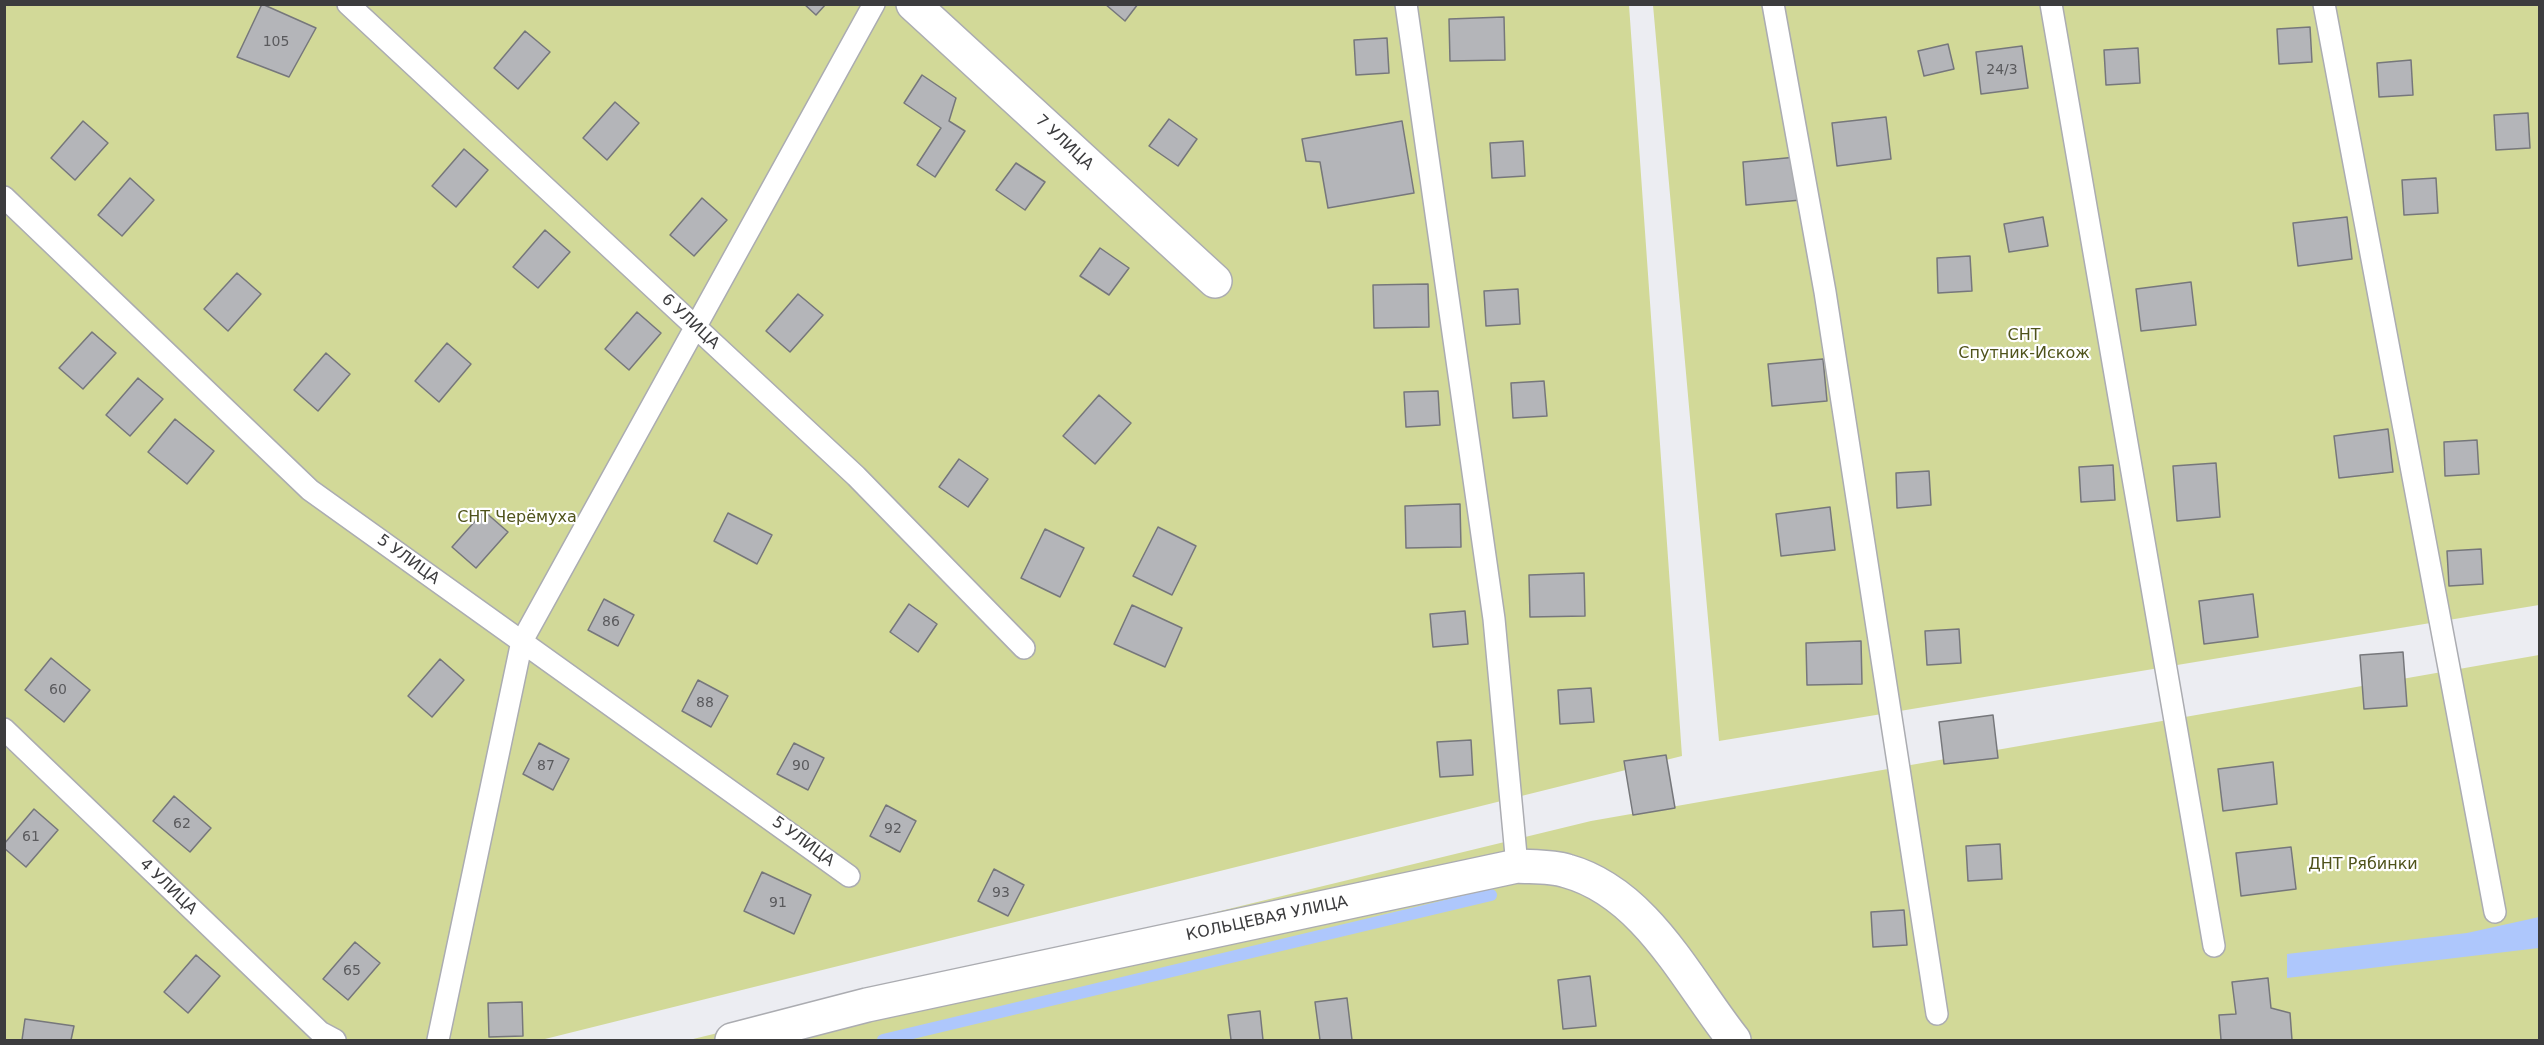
<!DOCTYPE html>
<html>
<head>
<meta charset="utf-8">
<style>
  body { margin:0 }
  #map { position:relative; width:2544px; height:1045px; overflow:hidden; background:#ecedf2; font-family:"DejaVu Sans",sans-serif }
  canvas { display:block }
  .frame { position:absolute; inset:0; border:6px solid #3c3c3e; pointer-events:none }
</style>
</head>
<body>
<div id="map">
<canvas width="2544" height="1045"></canvas>
<div class="frame"></div>
</div>
<script>
const ctx = document.querySelector('canvas').getContext('2d');
ctx.lineJoin = 'round';
function fillPath(path, color) { ctx.fillStyle = color; ctx.fill(path, 'evenodd'); }
function trace(path, color, width, dash) { ctx.strokeStyle = color; ctx.lineWidth = width; ctx.lineCap = dash ? 'butt' : 'round'; ctx.setLineDash(dash || []); ctx.stroke(path); }
function write(font, color, halo, rows, align = 'center') {
  ctx.font = font + ' "DejaVu Sans",sans-serif'; ctx.lineWidth = 4.5; ctx.setLineDash([]); ctx.textBaseline = 'middle'; ctx.strokeStyle = halo; ctx.fillStyle = color; for (const [text, x, y, turn = 0] of rows) {
    ctx.save(); ctx.translate(x, y); ctx.rotate((+turn || 0) * Math.PI / 180); ctx.textAlign = isNaN(turn) ? turn : align; if (halo) ctx.strokeText(text, 0, 0); ctx.fillText(text, 0, 0); ctx.restore();
  }
}
fillPath(new Path2D(`
  M5,5H1629L1682,756L541,1040H5Z
  M1653,5H2539V605L1719,741Z
  M2539,655V1040H689L1591,821Z`), '#d2d998');
fillPath(new Path2D(`
  M2539,917V948L2287,978V954L2467,933Z`), '#aec7fc');
trace(new Path2D(`
  M883,1040L1491,895`), '#aec7fc', 12);
const building = new Path2D(`
  M262,4L316,28L289,77L237,57Z
  M804,4H826L816,15Z
  M1105,4H1138L1125,21Z
  M1504,17L1505,60L1450,61L1449,19Z
  M2310,27L2312,62L2279,64L2277,29Z
  M525,31L550,52L518,89L494,68Z
  M1387,38L1389,73L1356,75L1354,40Z
  M1948,44L1954,69L1924,76L1918,51Z
  M2022,46L2028,88L1981,94L1976,52Z
  M2138,48L2140,83L2106,85L2104,50Z
  M2411,60L2413,95L2379,97L2377,63Z
  M922,75L956,98L949,121L965,131L935,177L917,165L941,128L904,103Z
  M615,102L639,123L607,160L583,138Z
  M2528,113L2530,148L2496,150L2494,115Z
  M1886,117L1891,159L1837,166L1832,123Z
  M1169,119L1197,139L1178,166L1149,146Z
  M83,121L108,143L75,180L51,158Z
  M1402,121L1414,193L1328,208L1320,162L1306,161L1302,139Z
  M1523,141L1525,176L1492,178L1490,143Z
  M464,149L488,170L456,207L432,186Z
  M1797,157L1801,200L1746,205L1743,162Z
  M1016,163L1045,182L1025,210L996,190Z
  M130,178L154,200L122,236L98,215Z
  M2436,178L2438,213L2404,215L2402,180Z
  M702,198L727,220L694,256L670,235Z
  M2043,217L2048,246L2009,252L2004,224Z
  M2347,217L2352,259L2298,266L2293,223Z
  M545,230L570,252L538,288L513,267Z
  M1100,248L1129,268L1109,295L1080,276Z
  M1970,256L1972,291L1938,293L1937,258Z
  M237,273L261,294L228,331L204,309Z
  M2191,282L2196,325L2141,331L2136,289Z
  M1428,284L1429,327L1374,328L1373,285Z
  M1518,289L1520,324L1486,326L1484,291Z
  M798,294L823,315L790,352L766,331Z
  M637,312L661,333L629,370L605,349Z
  M92,332L116,353L83,389L59,368Z
  M447,343L471,364L439,402L415,381Z
  M326,353L350,374L318,411L294,390Z
  M1823,359L1827,401L1772,406L1768,364Z
  M138,378L163,399L130,436L106,415Z
  M1544,381L1547,416L1513,418L1511,383Z
  M1438,391L1440,425L1406,427L1404,392Z
  M1099,395L1131,423L1095,464L1063,436Z
  M175,419L214,451L187,484L148,452Z
  M2388,429L2393,472L2339,478L2334,436Z
  M2477,440L2479,474L2445,476L2444,442Z
  M959,459L988,479L968,507L939,487Z
  M2216,463L2220,517L2177,521L2173,466Z
  M2113,465L2115,500L2081,502L2079,467Z
  M1929,471L1931,505L1897,508L1896,473Z
  M1460,504L1461,547L1406,548L1405,506Z
  M1830,507L1835,550L1781,556L1776,514Z
  M484,511L508,532L476,568L452,547Z
  M728,513L772,535L757,564L714,541Z
  M1158,527L1196,546L1172,595L1133,576Z
  M1045,529L1084,548L1060,597L1021,578Z
  M2481,549L2483,584L2449,586L2447,551Z
  M1584,573L1585,616L1530,617L1529,575Z
  M2253,594L2258,637L2204,644L2199,601Z
  M604,599L634,615L618,646L588,630Z
  M909,604L937,624L918,652L890,632Z
  M1132,605L1182,628L1165,667L1114,644Z
  M1465,611L1468,644L1433,647L1430,614Z
  M1959,629L1961,663L1927,665L1925,631Z
  M1861,641L1862,684L1807,685L1806,643Z
  M2403,652L2407,706L2364,709L2360,655Z
  M51,658L90,690L64,722L25,690Z
  M440,659L464,680L432,717L408,696Z
  M698,680L728,696L711,727L682,711Z
  M1591,688L1594,722L1560,724L1558,690Z
  M1993,715L1998,758L1944,764L1939,722Z
  M1471,740L1473,775L1440,777L1437,742Z
  M539,743L569,759L553,790L523,774Z
  M794,743L824,758L808,790L777,774Z
  M1666,755L1675,808L1633,815L1624,761Z
  M2273,762L2277,804L2223,811L2218,769Z
  M174,796L211,828L190,852L153,821Z
  M886,805L916,821L900,852L870,836Z
  M34,809L58,830L26,867L4,848V844Z
  M2000,844L2002,879L1968,881L1966,846Z
  M2291,847L2296,889L2241,896L2236,853Z
  M994,869L1024,885L1008,916L978,901Z
  M762,872L811,895L794,934L744,911Z
  M1904,910L1907,945L1873,947L1871,912Z
  M355,942L380,963L348,1000L323,979Z
  M196,955L220,976L188,1013L164,992Z
  M1590,976L1596,1026L1563,1029L1558,980Z
  M2268,978L2271,1008L2290,1013L2292,1040H2221L2219,1015L2236,1014L2232,982Z
  M1347,998L1352,1040H1320L1315,1002Z
  M522,1002L523,1036L489,1037L488,1003Z
  M1260,1011L1263,1040H1231L1228,1015Z
  M25,1019L74,1026L71,1040H22Z`);
fillPath(building, '#b4b5b9');
trace(building, '#76777b', 1.5);
const service = new Path2D(`
  M348,4L856,476L1024,648
  M1406,4L1494,619L1517,866
  M1773,4L1825,292L1937,1014
  M2051,4L2214,946
  M2324,4L2495,912
  M4,197L310,490L849,876
  M4,729L320,1032L335,1040
  M438,1040L522,641L874,4`);
const minor = new Path2D(`
  M913,4L1215,281
  M732,1040L867,1005L1517,866C1533,867 1552,866 1567,871C1646,893 1687,981 1734,1040`);
trace(service, '#abacb1', 24);
trace(minor, '#abacb1', 36);
trace(service, '#fff', 21);
trace(minor, '#fff', 33);
write('14px', '#5a5a5d', null, [
  ["105",276,42],
  ["24/3",2002,70],
  ["86",611,622],
  ["60",58,690],
  ["88",705,703],
  ["87",546,766],
  ["90",801,766],
  ["62",182,824],
  ["92",893,829],
  ["61",31,837],
  ["93",1001,893],
  ["91",778,903],
  ["65",352,971]
]);
write('16px', '#3c3c3e', '#fff', [
  ["7 УЛИЦА",1064,143,43],
  ["6 УЛИЦА",690,322,43],
  ["5 УЛИЦА",408,560,36],
  ["5 УЛИЦА",803,842,36],
  ["4 УЛИЦА",168,887,44],
  ["КОЛЬЦЕВАЯ УЛИЦА",1267,919,-12]
]);
write('16px', '#4f531b', '#fff', [
  ["СНТ",2024,336],
  ["Спутник-Искож",2024,354],
  ["СНТ Черёмуха",517,518],
  ["ДНТ Рябинки",2363,865]
]);
</script>
</body>
</html>
